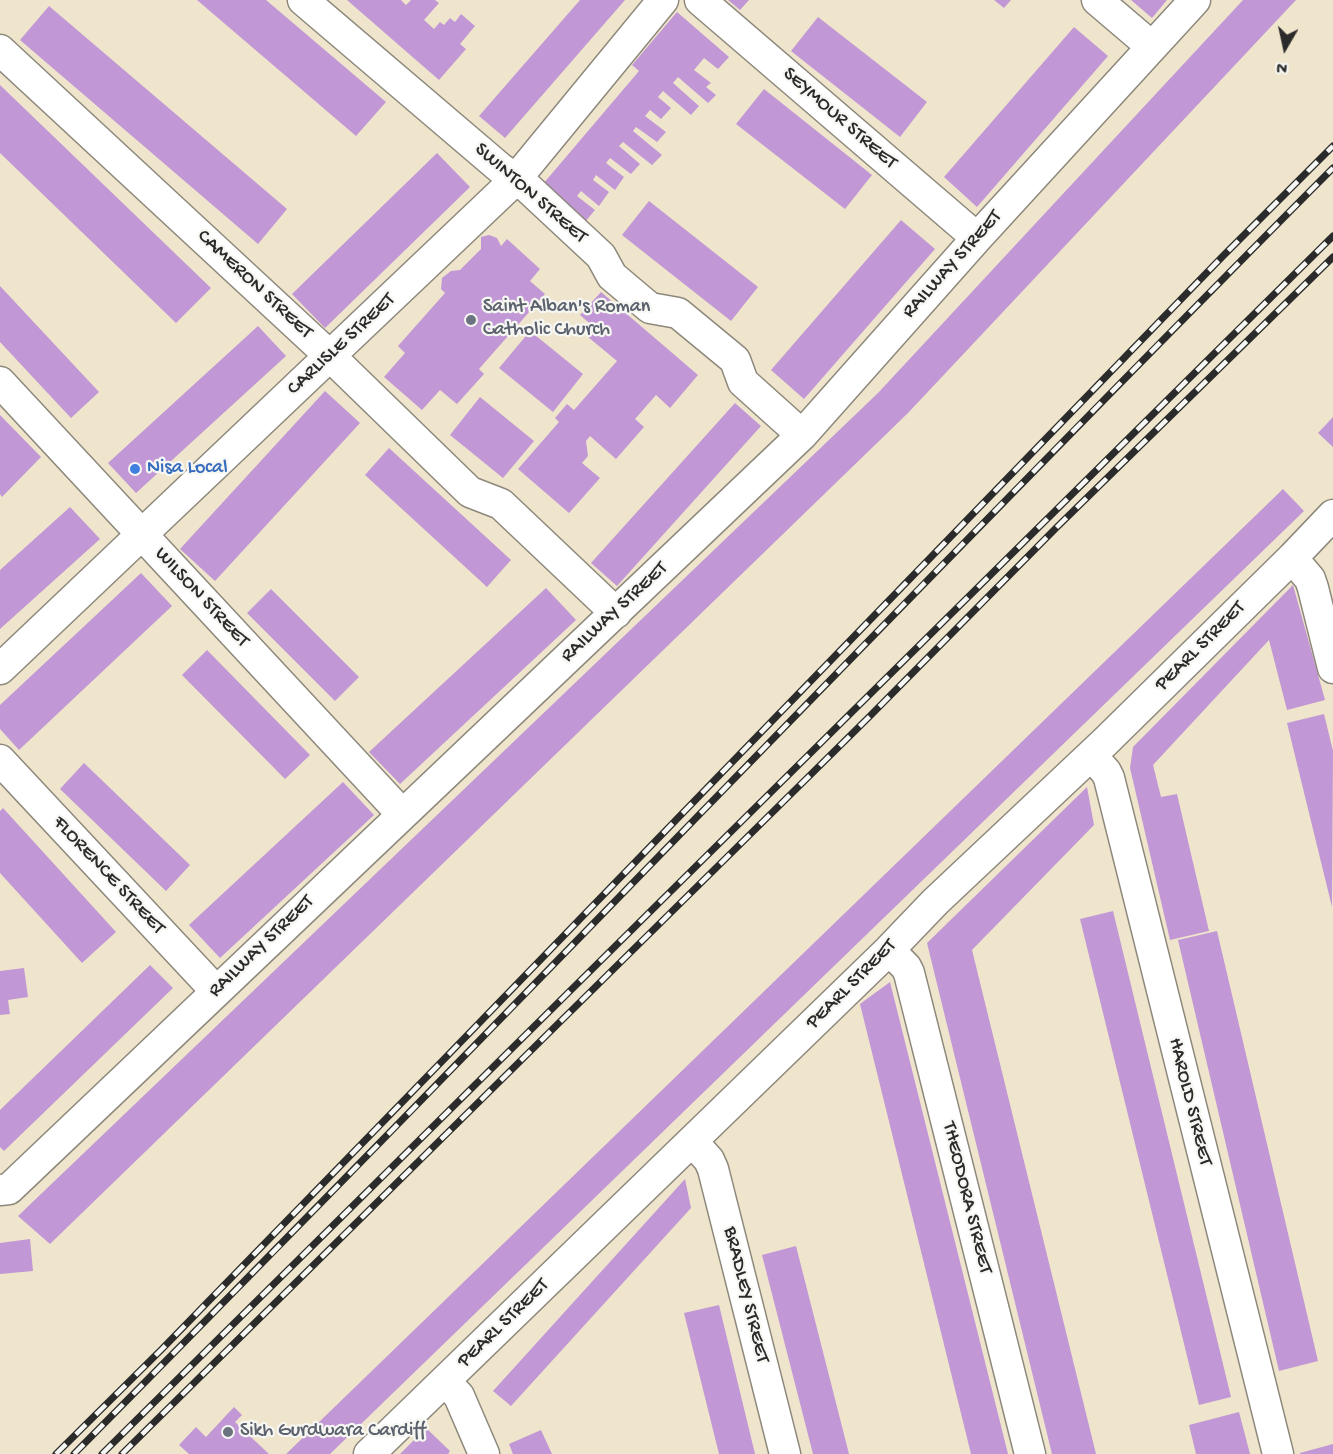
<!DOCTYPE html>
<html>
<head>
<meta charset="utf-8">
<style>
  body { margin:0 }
  #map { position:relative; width:1333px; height:1454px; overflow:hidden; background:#efe5cc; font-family:"Gochi Hand",sans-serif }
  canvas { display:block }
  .north { position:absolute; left:1255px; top:18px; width:60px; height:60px; -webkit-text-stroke:4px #f6f6f2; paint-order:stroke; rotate:189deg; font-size:16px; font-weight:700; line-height:24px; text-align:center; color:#2b2b2b }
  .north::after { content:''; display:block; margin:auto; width:21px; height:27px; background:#2b2b2b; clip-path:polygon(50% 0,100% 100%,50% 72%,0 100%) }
</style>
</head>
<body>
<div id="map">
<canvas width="1333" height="1454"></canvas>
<div class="north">N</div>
</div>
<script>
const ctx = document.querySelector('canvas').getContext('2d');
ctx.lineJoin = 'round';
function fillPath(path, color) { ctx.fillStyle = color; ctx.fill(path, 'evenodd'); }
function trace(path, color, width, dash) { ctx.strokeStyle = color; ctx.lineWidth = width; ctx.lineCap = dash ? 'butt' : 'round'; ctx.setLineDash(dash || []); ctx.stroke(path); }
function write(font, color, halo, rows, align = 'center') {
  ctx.font = font + ' "Gochi Hand",sans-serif'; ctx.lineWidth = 4.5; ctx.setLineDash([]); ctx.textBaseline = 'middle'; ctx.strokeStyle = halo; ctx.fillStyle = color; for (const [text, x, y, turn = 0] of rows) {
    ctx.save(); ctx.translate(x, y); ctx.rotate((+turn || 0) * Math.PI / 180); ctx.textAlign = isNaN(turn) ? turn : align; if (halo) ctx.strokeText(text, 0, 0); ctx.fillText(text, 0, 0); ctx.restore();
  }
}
fillPath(new Path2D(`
  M197,0H266L386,102L356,136Z
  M347,0H401L406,5L411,0H435L439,3L424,20L434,29L440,22L444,25L450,18L455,22L461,14L475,26L460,44L466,49L439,80Z
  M580,0H625L505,138L479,116Z
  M728,0H749L740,10Z
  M994,0H1011L1004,8Z
  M1131,0H1167L1152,18Z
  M1243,0H1296L908,413L50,1244L18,1216L878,393Z
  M49,6L287,209L258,244L20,40Z
  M677,12L729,57L718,69L704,58L694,70L711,83L706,87L716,95L708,103L678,77L673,83L699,106L691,115L663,91L658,97L671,108L661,119L650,110L645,116L666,132L657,142L636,127L633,131L662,155L652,165L623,142L619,146L640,164L631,174L610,158L606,163L624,177L615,190L596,175L593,180L609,192L599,206L581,191L577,196L595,210L585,222L543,184L639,71L632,65Z
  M818,17L927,102L900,137L791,51Z
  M1074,27L1108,56L977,207L944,177Z
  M0,85L211,288L176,323L0,153Z
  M764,89L872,175L845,209L736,124Z
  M437,153L470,187L325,328L292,294Z
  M649,201L758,287L731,321L622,235Z
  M901,220L935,249L804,399L771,370Z
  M489,235L497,238L501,246L507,239L540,269L530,281L545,294L479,369L484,374L457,404L440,390L422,410L384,377L405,353L398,346L445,293L441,289L442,278L451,271L460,270L481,249V237Z
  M0,286L99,392L71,418L0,342Z
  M601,292L698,375L670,408L656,395L635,419L644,427L616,459L590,436L586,441L588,456L582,463L600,478L569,513L518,469L559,422L555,418L567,404L574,410L617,361L588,337L595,328L580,315Z
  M258,326L286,356L136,493L108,463Z
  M530,331L583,374L553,412L499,368Z
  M325,391L360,423L215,581L180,549Z
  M480,397L534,441L503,478L450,435Z
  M735,403L761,426L617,586L591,563Z
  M0,415L41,457L2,497L0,494Z
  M1333,417V447L1318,433Z
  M389,448L511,560L487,587L365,475Z
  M1283,489L1304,511L330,1454H286Z
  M70,507L100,539L0,629V570Z
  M141,573L172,606L19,750L0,729V705Z
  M1293,585L1325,700L1287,710L1269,640L1153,765L1161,797L1177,794L1209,931L1170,940L1130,768L1133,747Z
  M546,588L576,620L400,784L369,752Z
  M271,589L359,677L335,701L247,613Z
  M207,650L310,755L285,779L182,675Z
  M1324,714L1333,751L1332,907L1287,723Z
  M84,763L190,865L166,891L60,789Z
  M343,782L374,815L220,958L189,925Z
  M1087,787L1094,825L972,950L1096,1454H1052L927,943Z
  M3,808L116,932L82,963L0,873V811Z
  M1113,911L1231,1397L1199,1405L1080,919Z
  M1217,931L1318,1361L1279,1371L1178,940Z
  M150,965L173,988L4,1151L0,1147V1110Z
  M24,968L28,997L8,1000L10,1014L0,1015V971Z
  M890,982L1008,1454H971L860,1004Z
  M685,1179L691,1208L511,1406L493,1391Z
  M30,1239L33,1271L0,1274V1243Z
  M796,1246L849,1454H813L762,1255Z
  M719,1305L755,1454H719L684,1313Z
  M234,1407L242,1415L235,1422L269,1454H189L179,1445L196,1427L206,1437Z
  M1239,1412L1250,1454H1196L1189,1425Z
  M426,1428L450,1451L448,1454H400Z
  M541,1430L552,1454H513L509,1444Z
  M1333,1444V1454H1300V1453Z`), '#c197d5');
const minor = new Path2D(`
  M303,0L500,168L528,188L601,256L612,276L650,308L678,313L735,360L743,382L802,435
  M700,0L977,238
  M1097,0L1151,46
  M0,50L330,356L470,492L501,504L616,613
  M0,382L402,814
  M1292,558L1310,579L1313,588L1333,668
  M0,669L516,179L663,0
  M1091,755L1106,772L1109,778L1278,1454
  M0,760L216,991
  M889,950L906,967L909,973L1030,1454
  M692,1141L709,1160L713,1169L785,1454
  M0,1190L9,1189L802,435L977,238L1195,0
  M445,1381L459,1396L484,1454
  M369,1454L889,950L935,902L1106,741L1292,558L1333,515`);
trace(minor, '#8d887c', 33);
trace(minor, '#fff', 30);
const rail = new Path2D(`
  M56,1454L162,1349L450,1053L1222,257L1333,146
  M74,1454C496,1028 910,593 1333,168
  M102,1454L1333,236
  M122,1454L868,718L1057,527L1333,257`);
trace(rail, '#2b2b2b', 7);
trace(rail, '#f6f6f2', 4.5, [14]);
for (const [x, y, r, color] of [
  [471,320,6,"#6b7280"],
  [135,469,6,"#3f7fe0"],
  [228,1432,6,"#6b7280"]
]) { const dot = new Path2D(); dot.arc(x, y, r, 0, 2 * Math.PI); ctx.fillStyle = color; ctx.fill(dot); trace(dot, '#f6f6f2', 2); }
write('20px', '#2b2b2b', '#f6f6f2', [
  ["SEYMOUR STREET",839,119,41],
  ["SWINTON STREET",530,194,41],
  ["RAILWAY STREET",953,265,-48],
  ["CAMERON STREET",254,285,43],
  ["CARLISLE STREET",342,345,-43],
  ["WILSON STREET",201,598,47],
  ["RAILWAY STREET",615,613,-43],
  ["PEARL STREET",1201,647,-45],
  ["FLORENCE STREET",108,876,47],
  ["RAILWAY STREET",262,947,-44],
  ["PEARL STREET",852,985,-45],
  ["HAROLD STREET",1189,1102,76],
  ["THEODORA STREET",966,1198,76],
  ["BRADLEY STREET",745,1295,76],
  ["PEARL STREET",504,1324,-44]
]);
write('20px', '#5b616d', '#f6f6f2', [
  ["Saint Alban's Roman",483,308],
  ["Catholic Church",483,331],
  ["Sikh Gurdwara Cardiff",240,1432]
], 'left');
write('20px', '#366cbe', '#f6f6f2', [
  ["Nisa Local",147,469]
], 'left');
</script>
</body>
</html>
